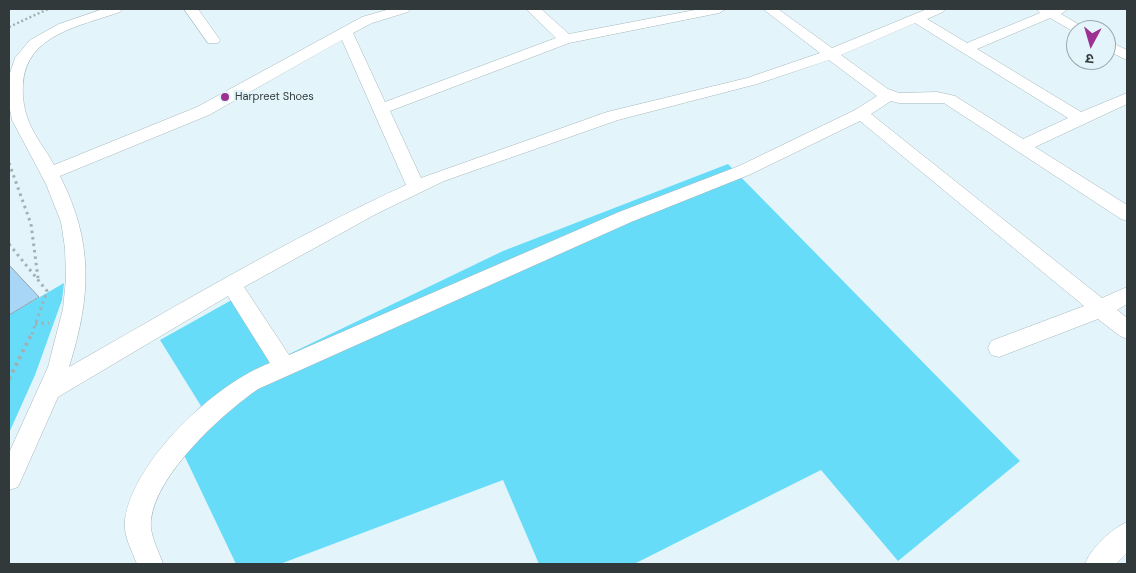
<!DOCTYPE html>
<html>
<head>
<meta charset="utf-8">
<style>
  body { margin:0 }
  #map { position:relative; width:1136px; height:573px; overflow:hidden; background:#e3f5fa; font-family:"DM Sans","Noto Sans Devanagari",sans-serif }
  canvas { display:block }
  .frame { position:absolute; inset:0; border:10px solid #32393b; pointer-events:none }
  .north { position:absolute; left:1066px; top:20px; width:50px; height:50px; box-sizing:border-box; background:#e3f5fa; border:1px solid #9caaae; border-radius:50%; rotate:186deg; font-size:14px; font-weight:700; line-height:20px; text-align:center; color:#32393b }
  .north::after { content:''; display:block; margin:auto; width:18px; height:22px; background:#9d3192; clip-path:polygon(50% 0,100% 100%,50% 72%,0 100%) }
</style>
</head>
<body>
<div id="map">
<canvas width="1136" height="573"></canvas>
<div class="frame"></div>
<div class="north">उ</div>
</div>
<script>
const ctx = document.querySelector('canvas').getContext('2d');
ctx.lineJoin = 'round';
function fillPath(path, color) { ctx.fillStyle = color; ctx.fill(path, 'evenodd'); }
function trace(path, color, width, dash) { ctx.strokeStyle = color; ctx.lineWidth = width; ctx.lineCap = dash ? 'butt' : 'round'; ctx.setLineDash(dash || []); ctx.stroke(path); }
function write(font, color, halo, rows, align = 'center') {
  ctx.font = font + ' "DM Sans",sans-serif'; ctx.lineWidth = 5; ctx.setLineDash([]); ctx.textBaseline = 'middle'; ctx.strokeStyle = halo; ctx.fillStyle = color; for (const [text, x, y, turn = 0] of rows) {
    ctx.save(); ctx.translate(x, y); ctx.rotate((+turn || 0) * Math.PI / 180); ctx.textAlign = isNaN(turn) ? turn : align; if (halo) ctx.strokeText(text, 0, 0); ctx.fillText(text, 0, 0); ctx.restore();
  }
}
fillPath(new Path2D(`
  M728,164L1020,461L898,561L821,470L634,564H539L503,480L280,564H236L174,434L201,406L160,340L237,297L285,356L503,251Z
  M64,283L62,300L35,375L9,433V315Z`), '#67dcf8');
const building = new Path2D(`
  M9,265L39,297L9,315Z`);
fillPath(building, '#a8d6f7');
trace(building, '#93a0aa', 1);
const street = new Path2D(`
  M103,9H122L120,12C81,26 26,34 23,84C22,96 24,110 29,122C35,137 46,150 54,165L197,107L362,17L390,9H410L408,12L372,23L353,33L385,102L556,38L526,9H541L569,34L700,9H726L719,13L569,43L390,111L421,178L607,112L747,78L820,53L763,9H778L832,48L927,9H945L943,12L927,19L967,43L1040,13L1036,9H1068L1061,14L1088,30H1076V33L1050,18L977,49L1081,112L1127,93V104L1035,147L1127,205V221L1121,219L944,103H899L891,101L871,114L1102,298L1127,287V304L1117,310L1127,318V339L1120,336L1098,319L999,357L991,355L988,348L991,341L1084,306L860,121L751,174L631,222L258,389C222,414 156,474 151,520C149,535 159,551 163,564H137C132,551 123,535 125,520C133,460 216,383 270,363L228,296L58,397L18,487L9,490V453L48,367L63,309L66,279L65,248L61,222L46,184L12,120L9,105V76L15,58L30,40L59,24ZM915,23L1068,118L1023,139L955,96L937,92L899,93L888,89L841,55ZM342,40L406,185C290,238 180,304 69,367C91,297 94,243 60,176L209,115ZM829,60L877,96L855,110L739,166L619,212L289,355L244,287L376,214L444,181L618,120L757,84Z
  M184,9H198L220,40L218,43H208Z
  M1106,40L1127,50V60L1106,50Z
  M1127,522V553L1116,564H1085C1091,548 1111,529 1127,522Z`);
trace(street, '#a6b7bc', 1);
trace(new Path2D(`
  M9,27L48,9`), '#a2b0b4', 2.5, [2, 2.5]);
trace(new Path2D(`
  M9,163L31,224L38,278
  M9,244L47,291L31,337
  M35,324L49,323`), '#a2b0b4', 3, [2.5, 4]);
trace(new Path2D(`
  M9,379L31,335`), '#a2b0b4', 4, [3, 4.5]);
fillPath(street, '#fff');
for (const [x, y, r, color] of [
  [225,97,5,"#9d3192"]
]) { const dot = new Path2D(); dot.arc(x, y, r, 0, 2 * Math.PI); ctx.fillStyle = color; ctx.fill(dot); trace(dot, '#e3f5fa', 2); }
write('11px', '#32393b', '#e3f5fa', [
  ["Harpreet Shoes",235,97]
], 'left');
</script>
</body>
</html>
